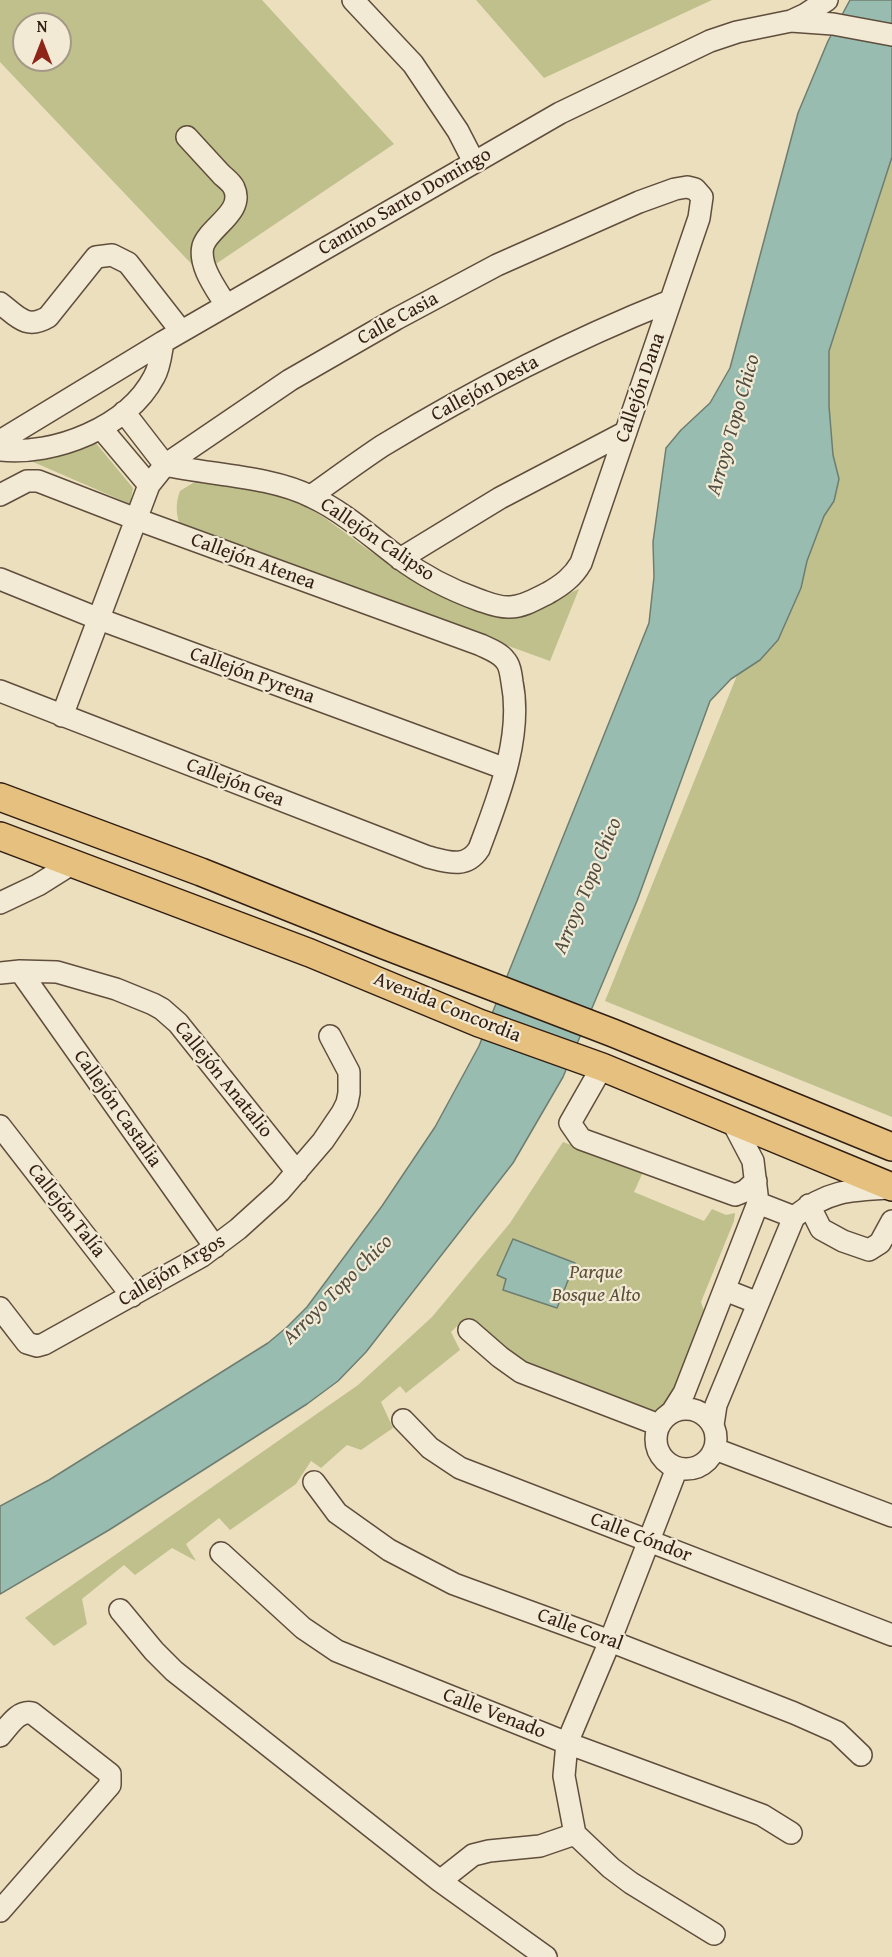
<!DOCTYPE html>
<html>
<head>
<meta charset="utf-8">
<style>
  body { margin:0 }
  #map { position:relative; width:892px; height:1957px; overflow:hidden; background:#ebdfbe; font-family:"Gentium Book Plus",serif }
  canvas { display:block }
  .north { position:absolute; left:12px; top:12px; width:60px; height:60px; box-sizing:border-box; background:#f2ead5; border:2px solid #a59887; border-radius:50%; rotate:0deg; font-size:16px; font-weight:700; line-height:24px; text-align:center; color:#321e12 }
  .north::after { content:''; display:block; margin:auto; width:21px; height:27px; background:#8f2418; clip-path:polygon(50% 0,100% 100%,50% 72%,0 100%) }
</style>
</head>
<body>
<div id="map">
<canvas width="892" height="1957"></canvas>
<div class="north">N</div>
</div>
<script>
const ctx = document.querySelector('canvas').getContext('2d');
ctx.lineJoin = 'round';
function fillPath(path, color) { ctx.fillStyle = color; ctx.fill(path, 'evenodd'); }
function trace(path, color, width, dash) { ctx.strokeStyle = color; ctx.lineWidth = width; ctx.lineCap = dash ? 'butt' : 'round'; ctx.setLineDash(dash || []); ctx.stroke(path); }
function write(font, color, halo, rows, align = 'center') {
  ctx.font = font + ' "Gentium Book Plus",serif'; ctx.lineWidth = 4.5; ctx.setLineDash([]); ctx.textBaseline = 'middle'; ctx.strokeStyle = halo; ctx.fillStyle = color; for (const [text, x, y, turn = 0] of rows) {
    ctx.save(); ctx.translate(x, y); ctx.rotate((+turn || 0) * Math.PI / 180); ctx.textAlign = isNaN(turn) ? turn : align; if (halo) ctx.strokeText(text, 0, 0); ctx.fillText(text, 0, 0); ctx.restore();
  }
}
fillPath(new Path2D(`
  M0,0H262L394,144L201,274L0,62ZM24,24H60V60H24Z
  M476,0H712L544,78Z
  M892,134V1117L605,1001L774,584L755,533Z
  M95,442L133,488L130,504L24,458Z
  M193,483C226,484 262,485 293,500C324,514 349,537 377,556C418,583 463,604 510,618L579,589L550,661L181,528C176,515 175,505 180,491Z
  M563,1142L643,1172L634,1192L704,1221L712,1209L726,1215L735,1213L734,1221L701,1302L706,1316L667,1409L657,1414L525,1363L476,1325L463,1320L451,1332L460,1350L406,1393L400,1386L381,1402L393,1428L361,1450L347,1445L321,1468L311,1461L296,1484L230,1530L219,1518L186,1544L196,1561L172,1548L135,1575L124,1565L82,1599L87,1624L54,1646L25,1618L358,1385L432,1317L510,1223Z`), '#bfc08c');
const water = new Path2D(`
  M850,0H892V157L829,351V406L833,455L839,479L834,501L824,516L807,561L801,588L778,640L760,660L731,679L710,701L637,901L563,1077L513,1163L366,1352L338,1381L307,1404L109,1530L0,1594V1506L49,1480L268,1343L287,1327L307,1307L382,1206L435,1127L479,1046L649,623L654,577L653,542L666,448L681,430L710,403L730,368L798,113L828,41Z
  M513,1239L575,1263L557,1308L503,1290L506,1279L497,1275Z`);
fillPath(water, '#98bdb0');
trace(water, '#6f7d71', 1.5);
const minor = new Path2D(`
  M353,0L413,64L458,131L474,162
  M791,21L833,24L892,35
  M187,137C198,149 210,162 221,174C225,178 232,183 234,188C245,212 209,227 203,246C198,266 217,290 226,305
  M0,303C17,316 26,330 48,317L96,257L112,255L128,263L181,331
  M101,428L149,485
  M0,441L163,342L560,113L710,41L737,32L791,21L806,14L827,0
  M0,450C54,456 128,427 154,377C160,367 161,353 163,342
  M0,495L27,481H38L136,519L481,645C489,649 500,653 505,660C510,665 511,675 512,682C523,737 498,798 479,849C466,869 448,862 428,857L0,691
  M311,496C335,479 358,462 382,446C474,390 570,341 670,301
  M400,559L500,498L626,432
  M0,579L99,619L506,769
  M62,716L149,485L165,465L290,380L396,319L497,265L639,202L675,189L687,187L695,189L702,197L699,218L581,563C573,577 562,585 548,593C536,599 523,607 510,607C499,608 488,603 479,600C451,590 422,575 398,557C370,536 344,512 312,497C271,476 210,475 165,465L124,412
  M0,903L38,885L73,863
  M20,971L215,1247
  M0,973L20,971L57,972L116,989L153,1004L162,1009L178,1023L297,1172
  M602,1067L570,1123L581,1139L735,1195L745,1191L756,1181
  M0,1126L132,1296
  M758,1203L794,1217
  M809,1205L821,1229L843,1241L869,1250L880,1243L892,1221
  M725,1290L758,1303
  M0,1308L27,1343L37,1346L44,1344L202,1256L238,1229L280,1191L323,1141L342,1113L347,1103L349,1093V1072L330,1036
  M469,1330L500,1357L521,1372L659,1425
  M656 1439a30 30 0 1 1 60 0a30 30 0 1 1-60 0Z
  M672,1412L684,1393L758,1203L753,1161L732,1121
  M403,1420L430,1448L460,1468L892,1635
  M713,1425L716,1405L794,1217C827,1191 848,1190 889,1188
  M715,1449L892,1516
  M677,1468L610,1641L567,1743L564,1776L575,1834L611,1868L631,1883L714,1934
  M314,1482L337,1513L389,1550L454,1584L610,1641L794,1713L837,1732L861,1755
  M221,1553L303,1628L337,1651L567,1743L762,1815L791,1833
  M120,1610L154,1651L174,1671L440,1881L546,1957
  M0,1736C9,1726 18,1710 32,1713L110,1774V1785L0,1911
  M440,1881L473,1855L489,1851L540,1846L575,1834`);
const major = new Path2D(`
  M0,797L201,872L384,945L613,1033L892,1147
  M0,836L310,953L479,1023L602,1067L892,1187`);
trace(minor, '#604e3d', 24);
trace(major, '#321e12', 30);
trace(minor, '#f2ead5', 21);
trace(major, '#e6c07f', 27);
write('20px', '#321e12', '#f2ead5', [
  ["Camino Santo Domingo",405,202,-30],
  ["Calle Casia",398,319,-29],
  ["Callejón Dana",641,388,-71],
  ["Callejón Desta",485,389,-28],
  ["Callejón Calipso",377,540,34],
  ["Callejón Atenea",253,562,20],
  ["Callejón Pyrena",252,676,20],
  ["Callejón Gea",235,783,21],
  ["Avenida Concordia",447,1008,22],
  ["Callejón Anatalio",223,1080,51],
  ["Callejón Castalia",117,1109,55],
  ["Callejón Talía",66,1211,52],
  ["Callejón Argos",172,1271,-31],
  ["Calle Cóndor",641,1538,21],
  ["Calle Coral",580,1630,20],
  ["Calle Venado",494,1714,21]
]);
write('italic 20px', '#5c4f37', '#f2ead5', [
  ["Parque",596,1273],
  ["Bosque Alto",596,1296]
]);
write('italic 21px', '#514e41', '#f2ead5', [
  ["Arroyo Topo Chico",734,425,-74],
  ["Arroyo Topo Chico",588,886,-67],
  ["Arroyo Topo Chico",338,1290,-45]
]);
</script>
</body>
</html>
